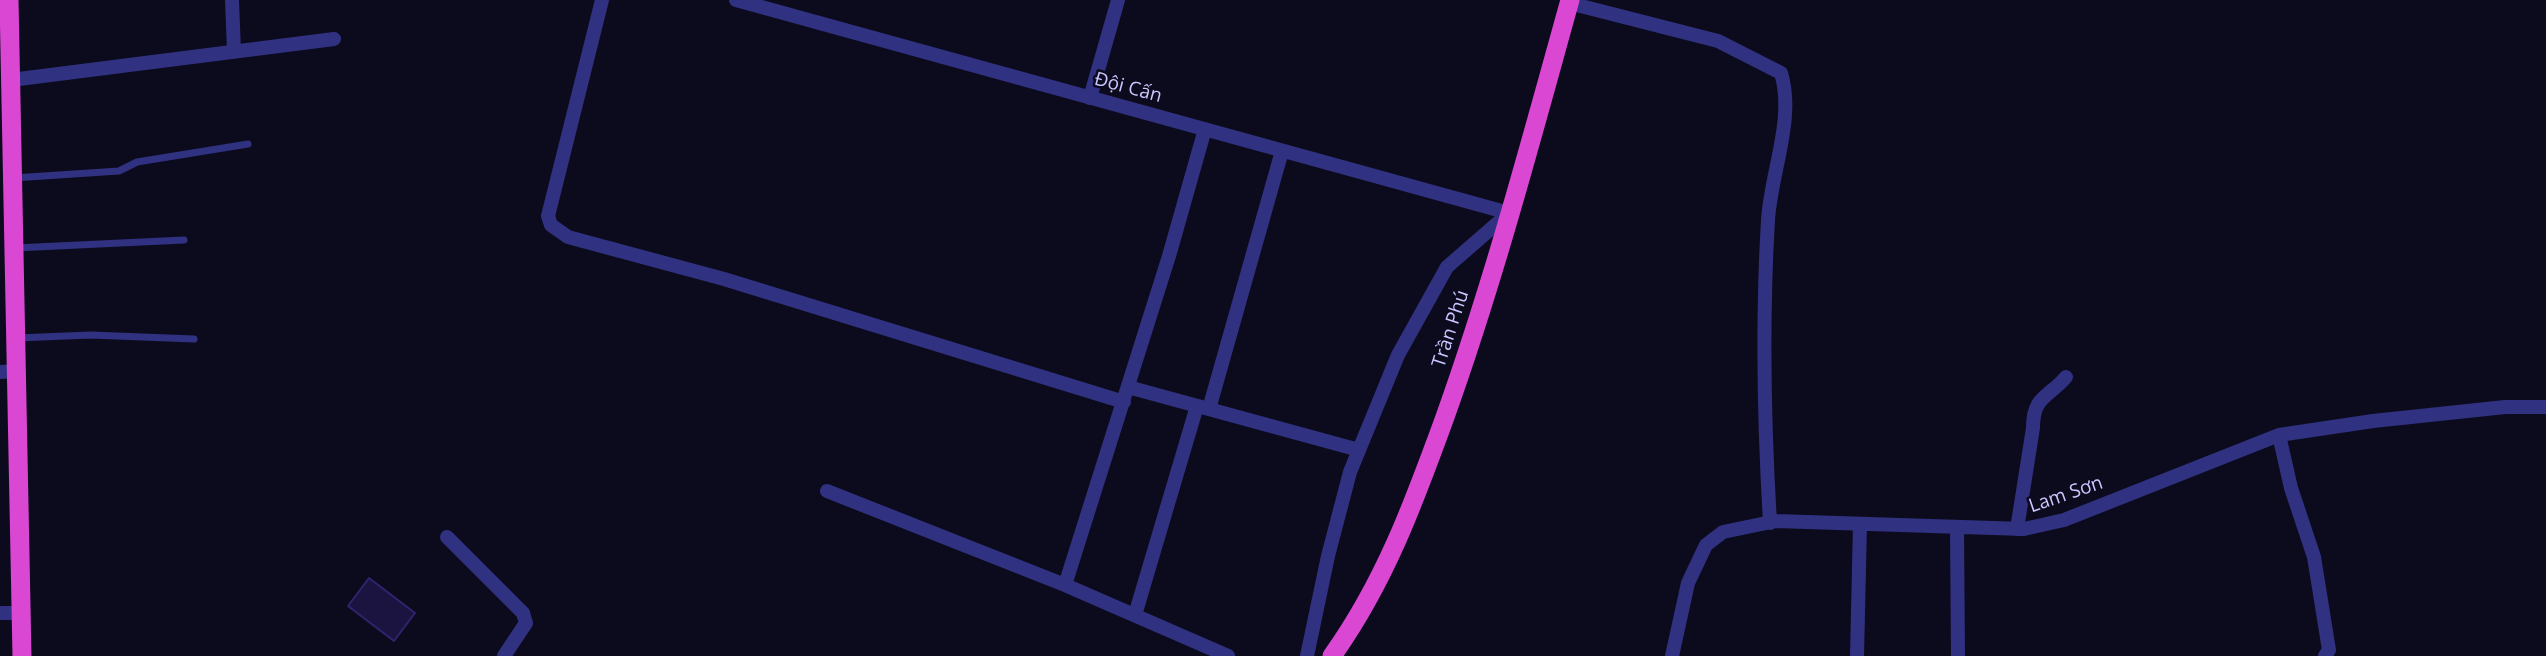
<!DOCTYPE html>
<html>
<head>
<meta charset="utf-8">
<style>
  body { margin:0 }
  canvas { display:block; background:#0c0a1d }
</style>
</head>
<body>
<canvas width="2546" height="656"></canvas>
<script>
const ctx = document.querySelector('canvas').getContext('2d');
ctx.lineJoin = 'round';
function fillPath(path, color) { ctx.fillStyle = color; ctx.fill(path, 'evenodd'); }
function trace(path, color, width, dash) { ctx.strokeStyle = color; ctx.lineWidth = width; ctx.lineCap = dash ? 'butt' : 'round'; ctx.setLineDash(dash || []); ctx.stroke(path); }
function write(font, color, halo, rows, align = 'center') {
  ctx.font = font + ' "Open Sans",sans-serif'; ctx.lineWidth = 5; ctx.setLineDash([]); ctx.textBaseline = 'middle'; ctx.strokeStyle = halo; ctx.fillStyle = color; for (const [text, x, y, turn = 0] of rows) {
    ctx.save(); ctx.translate(x, y); ctx.rotate((+turn || 0) * Math.PI / 180); ctx.textAlign = isNaN(turn) ? turn : align; if (halo) ctx.strokeText(text, 0, 0); ctx.fillText(text, 0, 0); ctx.restore();
  }
}
const building = new Path2D(`
  M369,578L415,613L394,641L348,606Z`);
fillPath(building, '#1b1440');
trace(building, '#2f246e', 2);
trace(new Path2D(`
  M13,178L119,171L137,162L248,144
  M15,248L184,240
  M16,338L91,335L194,339`), '#303181', 7);
trace(new Path2D(`
  M232,0L234,52
  M602,0L548,216L551,225L568,237L724,279L1124,402
  M736,0L1509,213
  M1569,3L1718,41L1781,73C1795,119 1771,172 1768,220C1762,320 1764,423 1770,523
  M11,80L334,39
  M1090,98L1118,0
  M0,372L16,371
  M1128,387L1359,450
  M1209,409L1282,151
  M2279,435L2291,488L2314,557L2329,650L2325,656
  M827,491L1065,585L1228,656
  M1957,527L1958,656
  M2017,529L2033,428C2033,396 2048,398 2066,377
  M447,537L523,613L526,623L504,656
  M1065,585L1169,256L1205,129
  M0,613H21
  M1135,615L1197,406
  M1307,656L1328,556L1350,472L1398,355L1447,267L1509,213
  M1672,656L1688,583L1706,545L1723,532L1776,521L2024,529L2064,520L2279,435L2373,421L2505,407H2546
  M1857,656L1860,524`), '#303181', 14);
trace(new Path2D(`
  M9,0L22,656
  M1332,656C1385,582 1414,502 1445,417C1494,280 1531,140 1570,0`), '#da47d2', 19);
write('19px', '#cac6ff', '#0c0a1d', [
  ["Đội Cấn",1128,88,15],
  ["Trần Phú",1451,329,-72],
  ["Lam Sơn",2066,495,-19]
]);
</script>
</body>
</html>
